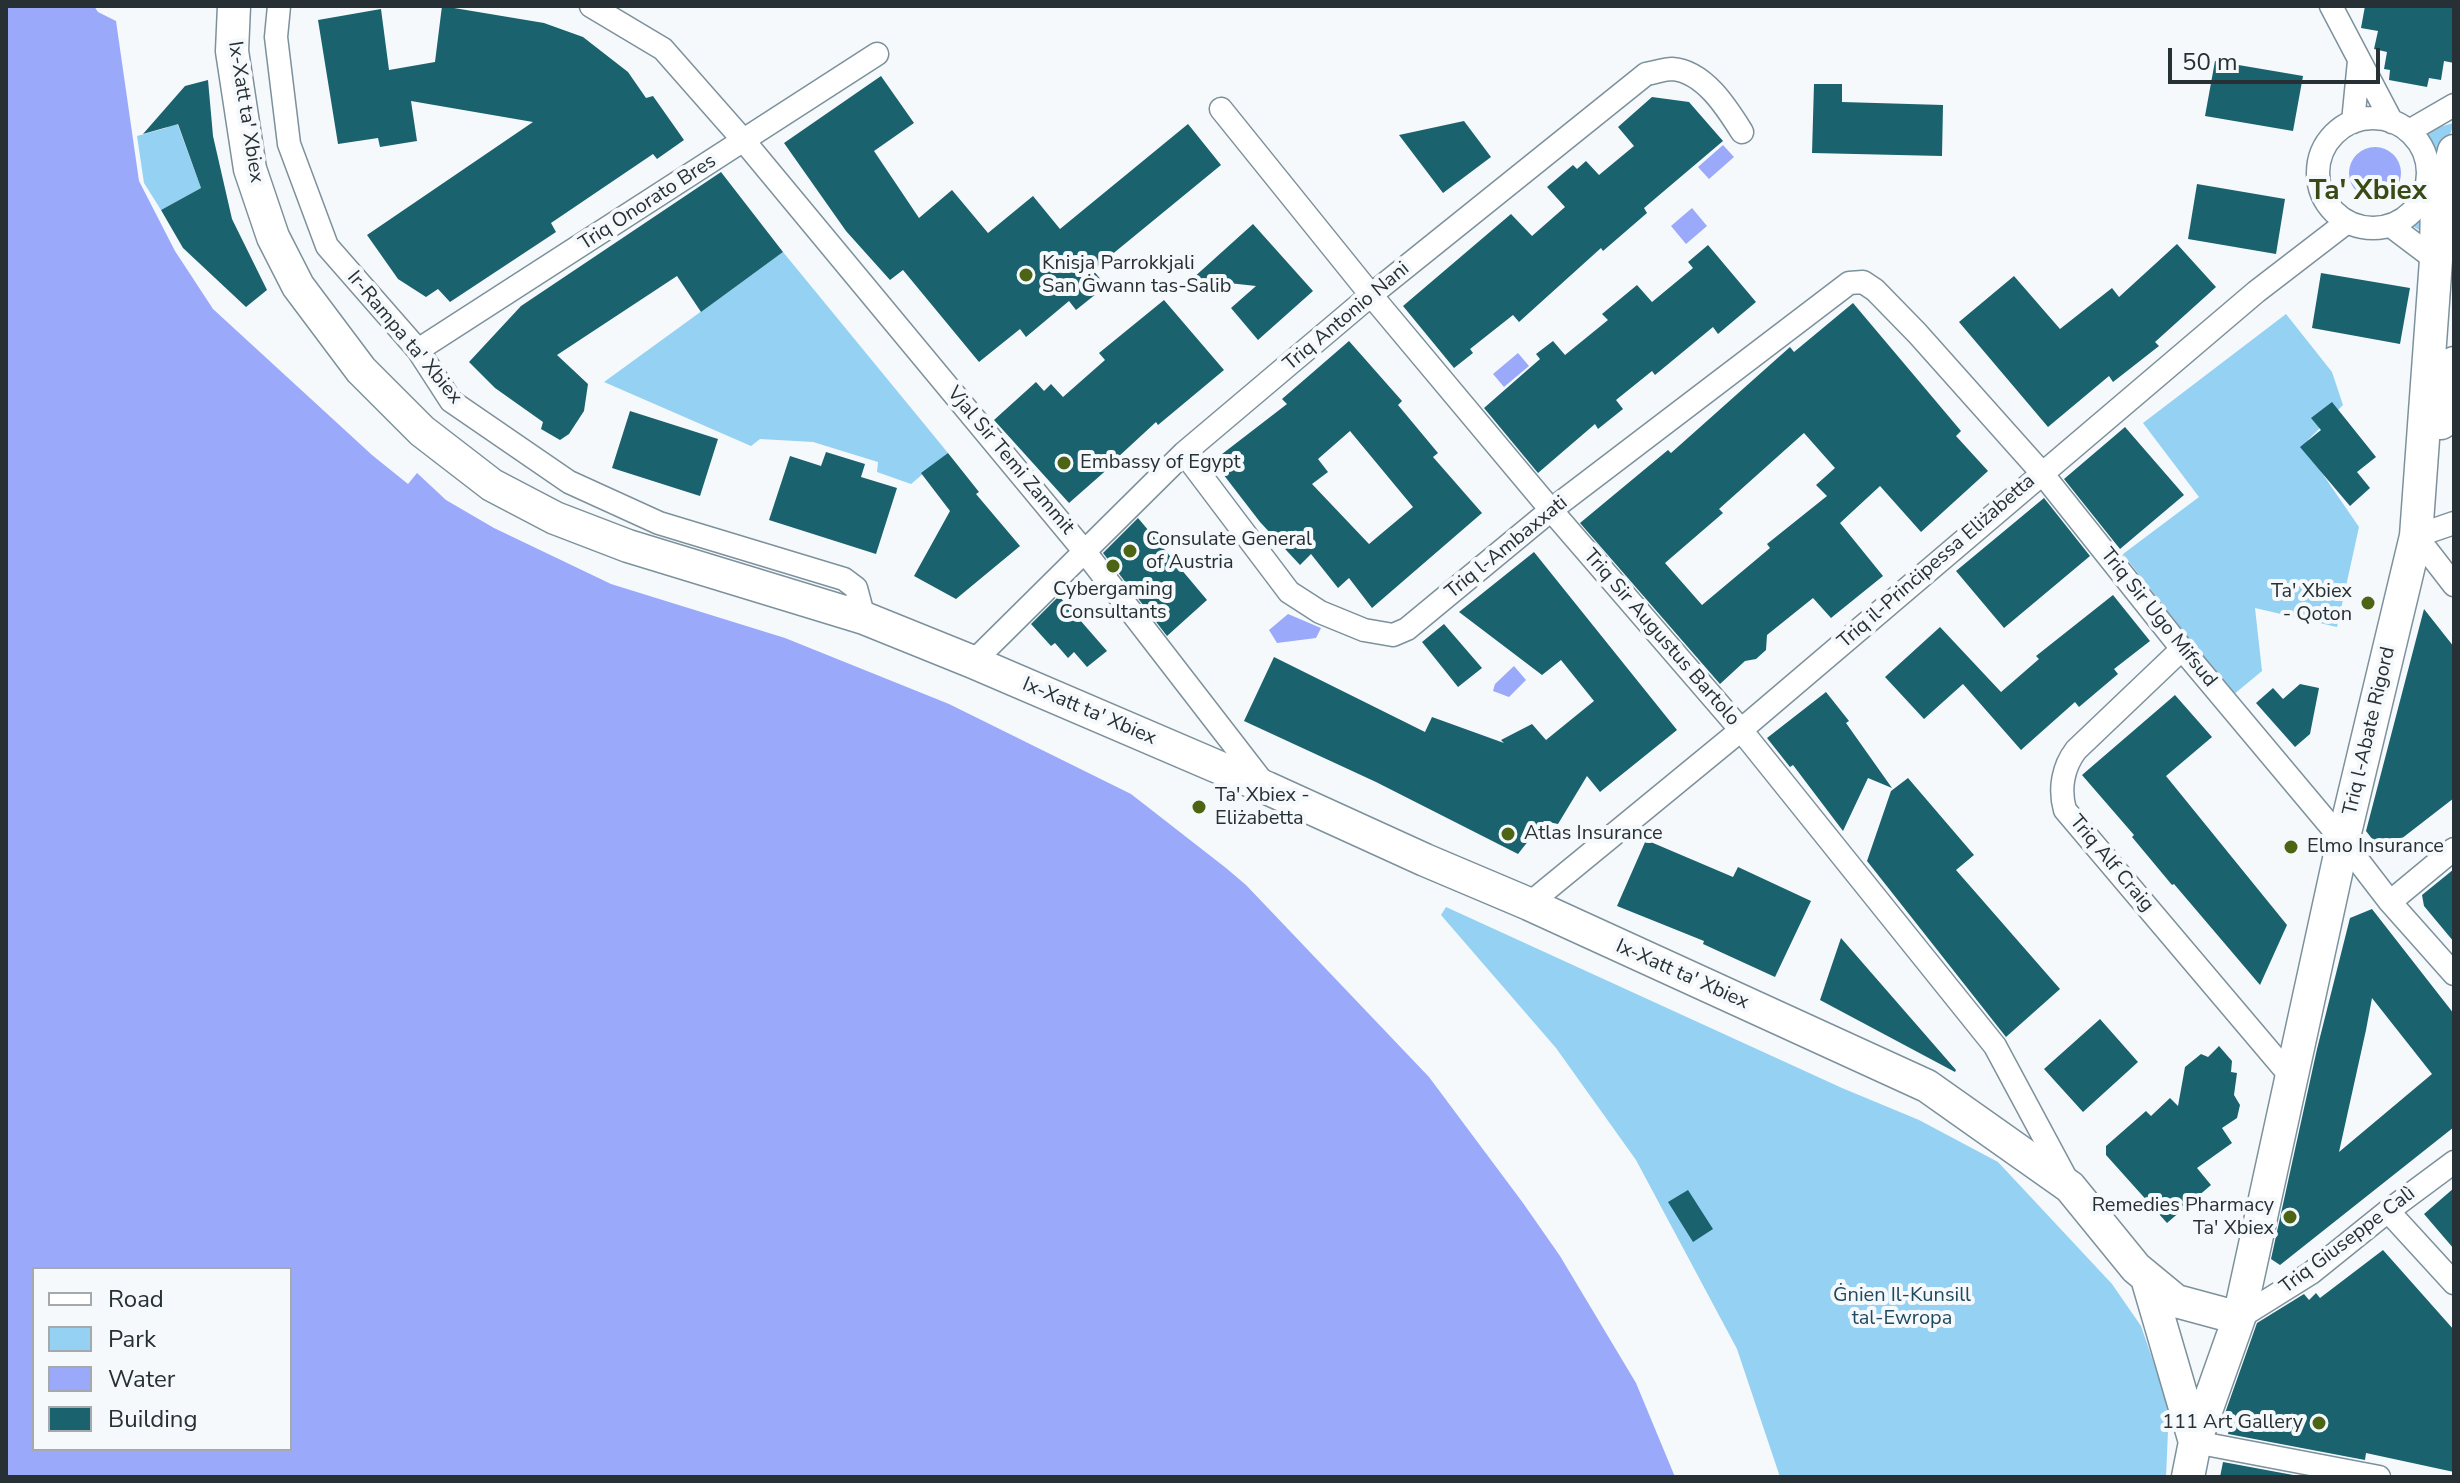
<!DOCTYPE html>
<html>
<head>
<meta charset="utf-8">
<style>
  body { margin:0 }
  #map { position:relative; width:2460px; height:1483px; overflow:hidden; background:#f5f9fc; font-family:"Nunito Sans",sans-serif }
  canvas { display:block }
  .frame { position:absolute; inset:0; border:8px solid #273034; pointer-events:none }
  .legend { position:absolute; left:32px; top:1267px; width:260px; height:184px; box-sizing:border-box; background:#f5f9fc; border:2px solid #a3a9ac; margin:0; padding:10px 14px; list-style:none; font-size:24px; color:#273034 }
  .legend li { display:flex; align-items:center; gap:16px; height:40px }
  .legend b { width:40px; border:2px solid #a3a9ac }
  .scale { position:absolute; left:2168px; top:48px; width:212px; height:36px; box-sizing:border-box; border:4px solid #273034; border-top:0; padding-left:10px; font-size:24px; line-height:28px; white-space:nowrap; color:#273034; -webkit-text-stroke:6px #f5f9fc; paint-order:stroke }
</style>
</head>
<body>
<div id="map">
<canvas width="2460" height="1483"></canvas>
<div class="frame"></div>
<ul class="legend">
<li><b style="height:10px;background:#fff"></b>Road</li>
<li><b style="height:22px;background:#94d1f2"></b>Park</li>
<li><b style="height:22px;background:#9aa9f9"></b>Water</li>
<li><b style="height:22px;background:#1a626d"></b>Building</li>
</ul>
<div class="scale">50 m</div>
</div>
<script>
const ctx = document.querySelector('canvas').getContext('2d');
ctx.lineJoin = 'round';
function fillPath(path, color) { ctx.fillStyle = color; ctx.fill(path, 'evenodd'); }
function trace(path, color, width, dash) { ctx.strokeStyle = color; ctx.lineWidth = width; ctx.lineCap = dash ? 'butt' : 'round'; ctx.setLineDash(dash || []); ctx.stroke(path); }
function write(font, color, halo, rows, align = 'center') {
  ctx.font = font + ' "Nunito Sans",sans-serif'; ctx.lineWidth = 8; ctx.setLineDash([]); ctx.textBaseline = 'middle'; ctx.strokeStyle = halo; ctx.fillStyle = color; for (const [text, x, y, turn = 0] of rows) {
    ctx.save(); ctx.translate(x, y); ctx.rotate((+turn || 0) * Math.PI / 180); ctx.textAlign = isNaN(turn) ? turn : align; if (halo) ctx.strokeText(text, 0, 0); ctx.fillText(text, 0, 0); ctx.restore();
  }
}
fillPath(new Path2D(`
  M176,120L201,188L161,210L144,183L137,136L166,128Z
  M2454,123L2434,181V239L2406,222C2435,189 2439,173 2420,132Z
  M783,252L948,453L911,484L877,472L878,462L813,442L760,439L751,446L604,382Z
  M2286,314L2332,372L2343,405L2308,440L2311,457L2359,527L2337,627L2255,608L2262,671L2233,695L2123,554L2199,497L2143,423Z
  M1446,907L1842,1088L1919,1120L1998,1162L2112,1284L2141,1326L2169,1407L2166,1477H1780L1737,1349L1636,1160L1556,1048L1441,915Z`), '#94d1f2');
fillPath(new Path2D(`
  M6,6H94L98,12L116,21L139,181L175,251L213,309L372,455L408,484L417,473L446,500L494,528L611,584L785,638L949,704L1131,794L1226,868L1246,885L1429,1077L1523,1203L1560,1256L1636,1383L1675,1477H11L6,1473ZM290,1269V1449H34V1269Z
  M1723,145L1734,157L1709,179L1698,167Z
  M2349 173a26 26 0 1 1 52 0a26 26 0 1 1-52 0Z
  M1692,208L1707,226L1686,244L1671,226Z
  M1518,353L1529,366L1504,387L1493,374Z
  M1288,614L1321,628L1316,638L1277,643L1269,630Z
  M1514,666L1526,680L1509,697L1493,691L1495,684Z`), '#9aa9f9');
fillPath(new Path2D(`
  M442,6L544,23L583,37L628,72L646,98L653,96L684,140L657,159L653,154L551,223L556,232L450,302L438,289L426,297L398,279L367,235L533,122L411,101L417,141L380,147L378,138L338,144L318,20L381,9L389,70L435,62Z
  M2365,6H2454V63L2444,61L2441,80L2429,78L2427,87L2389,80L2390,70L2384,69L2387,52L2374,49L2378,31L2361,28Z
  M2215,61L2303,76L2293,131L2205,116Z
  M881,76L914,123L874,151L919,218L952,190L988,233L1033,196L1060,229L1188,124L1221,165L1093,270L1106,286L1076,310L1069,301L1026,337L1020,329L979,362L903,270L890,280L846,231L784,143Z
  M208,80L213,136L232,219L267,290L246,307L183,248L161,210L201,188L178,124L143,134L185,86Z
  M1814,84H1842V102L1943,105L1942,156L1812,153Z
  M1652,97L1689,102L1723,141L1644,208L1647,213L1603,251L1601,248L1519,322L1513,315L1470,349L1473,353L1454,368L1403,306L1511,214L1532,236L1565,207L1547,187L1573,165L1577,169L1586,161L1599,175L1634,146L1618,127Z
  M1464,121L1491,157L1443,193L1399,135Z
  M721,172L783,252L701,312L677,276L557,355L588,384L584,411L569,434L560,440L541,429L543,422L495,388L469,362L521,306Z
  M2197,184L2285,199L2276,254L2188,239Z
  M1253,224L1313,291L1258,340L1231,308L1256,286L1192,279Z
  M2177,244L2216,287L2155,342L2159,346L2113,382L2109,376L2048,427L1959,322L2014,276L2060,329L2112,288L2119,297Z
  M1708,245L1756,302L1718,334L1713,327L1655,375L1652,371L1616,400L1623,409L1598,429L1595,424L1538,473L1484,408L1540,359L1536,354L1553,341L1565,355L1608,320L1602,314L1637,285L1652,302L1693,268L1688,262Z
  M2321,273L2410,288L2400,344L2312,328Z
  M1164,300L1224,370L1158,425L1156,422L1117,458L1119,459L1069,503L994,420L1036,382L1044,391L1051,384L1063,397L1105,360L1099,353Z
  M1853,303L1961,431L1956,436L1988,471L1921,532L1880,486L1840,523L1883,576L1831,618L1813,598L1767,635L1766,650L1756,659L1745,661L1720,684L1580,523L1668,450L1671,453L1790,347L1794,352ZM1804,433L1835,468L1816,485L1827,496L1767,544L1770,548L1702,605L1665,563L1723,513L1719,509Z
  M1349,341L1402,401L1398,405L1438,453L1433,457L1482,513L1372,608L1349,578L1338,588L1311,554L1300,565L1260,522L1213,461L1287,404L1282,399ZM1350,431L1413,507L1369,544L1312,484L1328,472L1318,459Z
  M2332,402L2376,457L2357,472L2370,488L2350,506L2300,447L2321,430L2311,418Z
  M630,411L718,439L700,496L612,468Z
  M2125,427L2184,495L2120,549L2064,479Z
  M826,452L865,464L861,477L897,488L876,554L769,520L790,456L821,466Z
  M948,453L979,492L976,494L1020,546L956,599L914,576L950,511L921,473Z
  M2044,498L2090,556L2004,628L1956,571Z
  M1138,518L1207,600L1167,636L1103,553Z
  M1534,552L1677,730L1600,792L1587,776L1558,824L1544,821L1518,854L1376,782L1244,721L1274,657L1425,732L1432,717L1504,743L1501,740L1532,724L1546,740L1594,701L1561,660L1542,675L1459,612Z
  M2113,595L2150,641L2114,669L2118,674L2079,707L2075,702L2021,750L1963,684L1924,719L1885,677L1940,627L2001,692L2039,659L2036,656Z
  M1059,596L1107,651L1087,667L1074,652L1068,658L1055,643L1051,646L1031,624Z
  M2424,609L2454,647V798L2383,853L2366,831Z
  M1444,624L1482,668L1458,687L1422,642Z
  M2300,684L2319,688L2310,734L2295,747L2256,703L2273,688L2283,699Z
  M1826,692L1849,721L1846,723L1892,788L1868,778L1843,831L1793,765L1790,767L1767,738Z
  M2175,695L2212,737L2166,776L2287,925L2260,985L2174,884L2172,885L2132,837L2134,835L2082,775Z
  M1908,778L1974,855L1956,870L2060,989L2006,1037L1867,861L1891,791Z
  M1646,840L1733,877L1738,867L1811,901L1775,977L1703,944L1704,941L1617,906Z
  M2454,869V942L2424,906L2422,895Z
  M2372,909L2454,1014V1127L2280,1265L2271,1259L2317,1049L2350,918ZM2372,998L2432,1074L2339,1152L2366,1030Z
  M1841,938L1956,1070L1955,1072L1820,1000Z
  M2100,1019L2138,1062L2083,1112L2044,1069Z
  M2219,1046L2232,1061L2231,1072L2237,1073L2234,1095L2240,1105L2237,1118L2222,1128L2232,1143L2197,1168L2211,1185L2167,1223L2106,1155V1146L2146,1111L2151,1116L2170,1098L2178,1106L2185,1067L2201,1054L2208,1057Z
  M2454,1188V1249L2424,1214Z
  M1688,1190L1713,1229L1693,1242L1668,1202Z
  M2383,1250L2454,1330V1472L2366,1453L2365,1460L2228,1434L2230,1425L2223,1423L2224,1416L2257,1323L2304,1294L2309,1300L2316,1293L2320,1298Z
  M2223,1462L2304,1477H2220Z`), '#1a626d');
const minor = new Path2D(`
  M279,6L276,37L289,144L327,246L418,350L451,401L569,482L659,523L844,579L856,588L864,618
  M591,6L663,49L744,141L1085,552L1265,785
  M2331,6L2392,122
  M1221,109L1371,295L1551,510L1741,730L1995,1046L2068,1182
  M2318 173a55 55 0 1 1 110 0a55 55 0 1 1-110 0Z
  M2353,122L2359,61
  M2409,131L2454,105
  M2391,226L2436,260
  M418,350L877,54
  M1184,453L1289,592L1320,612L1364,630L1393,635L1407,629L1551,510L1849,283L1863,282L1875,290L1917,333L2041,472L2182,649L2343,841L2390,902L2454,974
  M2454,523L2416,536L2454,585
  M2182,649L2076,750C2063,767 2059,789 2065,810L2292,1078
  M973,662L1184,453L1371,295L1646,74C1654,73 1664,69 1672,69C1704,71 1727,108 1742,132
  M2390,902L2454,849
  M1529,904L1741,730L2256,292L2347,222
  M2388,1211L2454,1283
  M2239,1318L2311,1273L2388,1211L2454,1162
  M2195,1442L2379,1477`);
const secondary = new Path2D(`
  M234,6L232,51L250,169L273,237L298,286L361,370L422,431L492,485L555,518L628,546L864,618L973,662L1267,788L1425,860L1529,904L1927,1086L2070,1187L2136,1268L2176,1301L2239,1318
  M2441,423L2454,363
  M2147,1278L2195,1442
  M2188,1477L2195,1442L2239,1318L2343,841L2416,536L2436,260L2437,193L2449,171L2454,151`);
trace(minor, '#7d919c', 25);
trace(secondary, '#7d919c', 35);
trace(minor, '#fff', 22);
trace(secondary, '#fff', 32);
for (const [x, y, r, color] of [
  [1026,275,8,"#4c6413"],
  [1064,463,8,"#4c6413"],
  [1130,551,8,"#4c6413"],
  [1113,566,8,"#4c6413"],
  [2368,603,8,"#4c6413"],
  [1199,807,8,"#4c6413"],
  [1508,834,8,"#4c6413"],
  [2291,847,8,"#4c6413"],
  [2290,1217,8,"#4c6413"],
  [2319,1423,8,"#4c6413"]
]) { const dot = new Path2D(); dot.arc(x, y, r, 0, 2 * Math.PI); ctx.fillStyle = color; ctx.fill(dot); trace(dot, '#f5f9fc', 3); }
write('20px', '#273034', '#f5f9fc', [
  ["Ix-Xatt ta' Xbiex",245,112,81],
  ["Triq Onorato Bres",648,203,-33],
  ["Triq Antonio Nani",1347,317,-40],
  ["Ir-Rampa ta' Xbiex",404,338,50],
  ["Vjal Sir Temi Zammit",1010,461,50],
  ["Triq l-Ambaxxati",1507,548,-39],
  ["Triq il-Prinċipessa Eliżabetta",1937,562,-41],
  ["Triq Sir Ugo Mifsud",2158,618,51],
  ["Triq Sir Augustus Bartolo",1661,638,49],
  ["Ix-Xatt ta' Xbiex",1089,712,23],
  ["Triq l-Abate Rigord",2370,731,-77],
  ["Triq Alf Craig",2111,864,50],
  ["Ix-Xatt ta' Xbiex",1682,975,24],
  ["Triq Giuseppe Calì",2348,1241,-37]
]);
write('20px', '#273034', '#f5f9fc', [
  ["Knisja Parrokkjali",1042,264],
  ["San Ġwann tas-Salib",1042,287],
  ["Embassy of Egypt",1080,463],
  ["Consulate General",1146,540],
  ["of Austria",1146,563],
  ["Cybergaming",1113,590,"center"],
  ["Consultants",1113,613,"center"],
  ["Ta' Xbiex",2352,592,"right"],
  ["- Qoton",2352,615,"right"],
  ["Ta' Xbiex -",1215,796],
  ["Eliżabetta",1215,819],
  ["Atlas Insurance",1524,834],
  ["Elmo Insurance",2307,847],
  ["Remedies Pharmacy",2274,1206,"right"],
  ["Ta' Xbiex",2274,1229,"right"],
  ["111 Art Gallery",2303,1423,"right"]
], 'left');
write('20px', '#1f495e', '#f5f9fc', [
  ["Ġnien Il-Kunsill",1902,1296],
  ["tal-Ewropa",1902,1319]
]);
write('bold 28px', '#394a15', '#f5f9fc', [
  ["Ta' Xbiex",2368,192]
]);
</script>
</body>
</html>
